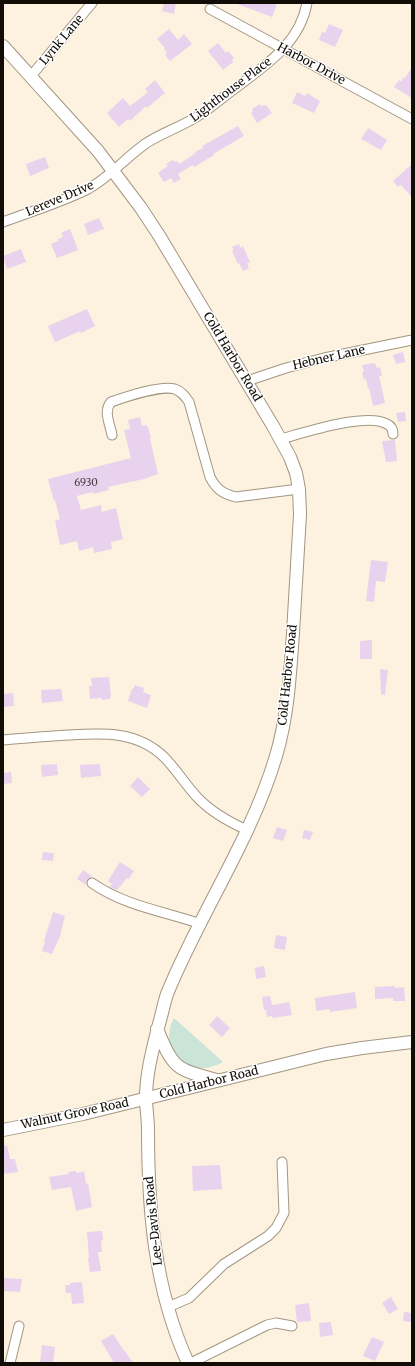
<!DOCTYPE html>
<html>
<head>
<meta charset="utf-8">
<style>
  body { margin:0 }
  #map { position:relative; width:415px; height:1366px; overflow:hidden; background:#fdf2e0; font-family:Merriweather,serif }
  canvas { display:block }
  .frame { position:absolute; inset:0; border:4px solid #110d06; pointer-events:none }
</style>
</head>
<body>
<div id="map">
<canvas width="415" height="1366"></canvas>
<div class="frame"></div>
</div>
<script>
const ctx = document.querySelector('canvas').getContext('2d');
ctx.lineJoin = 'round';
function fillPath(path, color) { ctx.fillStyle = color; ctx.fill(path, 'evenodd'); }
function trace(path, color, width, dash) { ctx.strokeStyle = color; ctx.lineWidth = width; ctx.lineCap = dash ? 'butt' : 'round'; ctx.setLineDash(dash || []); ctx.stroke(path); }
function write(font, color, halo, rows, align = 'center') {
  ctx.font = font + ' Merriweather,serif'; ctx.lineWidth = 3; ctx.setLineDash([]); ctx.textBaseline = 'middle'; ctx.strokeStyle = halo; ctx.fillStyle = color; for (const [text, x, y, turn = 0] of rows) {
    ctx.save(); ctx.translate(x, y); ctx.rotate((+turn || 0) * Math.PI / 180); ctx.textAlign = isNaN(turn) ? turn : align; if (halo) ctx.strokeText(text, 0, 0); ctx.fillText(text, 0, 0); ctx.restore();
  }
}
fillPath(new Path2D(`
  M174,1018L223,1062C219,1065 215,1065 211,1067C180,1075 159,1045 174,1018Z`), '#cae5d8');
fillPath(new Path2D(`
  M164,3H176L174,14L162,11Z
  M237,3H270L277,5L272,17L237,4Z
  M329,24L343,30L335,47L319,40L322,32L325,33Z
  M169,29L178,40L184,34L192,44L170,61L165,55L167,53L164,49L165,48L157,39Z
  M218,43L226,53L228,51L234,58L232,60L233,62L223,70L208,51Z
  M412,67V98L394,87L399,80L401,82L404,77L405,78Z
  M155,80L165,93L147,108L146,106L130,121L128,119L119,127L107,113L123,98L130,106L148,92L145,89Z
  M297,92L305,96L307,93L320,101L314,113L292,103Z
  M260,104L261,106L266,105L272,113L257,123L251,113L253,111L252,109Z
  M238,126L244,136L213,154L214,155L194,167L193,165L178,174L181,179L174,183L171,178L164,182L158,173L165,168L168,166L166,164L173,160L175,162L177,161L179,164L196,153L195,152L203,148L202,146Z
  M368,128L387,140L381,150L361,139Z
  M45,157L49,168L30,176L26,164Z
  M412,164V197L401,185L398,187L393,181Z
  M99,218L104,229L88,235L84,224Z
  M70,229L78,250L57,258L51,244L58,241V239L63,237L61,233Z
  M239,244L240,248L243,246L250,262L247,263L249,268L243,271L239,263L238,264L232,251L234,250L232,247Z
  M21,249L26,262L7,269L3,256Z
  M87,309L95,326L81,333L80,331L55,342L48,326Z
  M403,352L405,362L396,364L393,355Z
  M375,363L377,368L380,367L382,376H379L385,403L373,406L369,388L368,389L366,379L364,380L362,372H364L362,365Z
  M405,412L406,421L398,422L396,413Z
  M140,417L142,426L146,425L148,427L151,438L150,439L158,474L144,479L108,487L109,490L93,494V492L77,496L81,510L101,505L102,512L116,508L123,539L111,542L112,549L94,553L93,547L79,551L77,541L60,545L55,521L60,519L55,500L54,501L48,479L131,458L124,430L130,429L128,420Z
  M395,440L397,461L386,462L382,441Z
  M371,560L388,562L385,582L376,581L374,602L366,601Z
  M372,640V659H360V641Z
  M380,669L388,670L385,695L381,694Z
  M109,677L111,697H110V699L102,700V698L90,699L89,686H92L91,678Z
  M135,685L144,688L143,692L151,695L147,708L128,701L132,689H133Z
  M61,689L63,701L42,703L41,690Z
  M13,693L14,706L3,707V694Z
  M57,764L58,775L42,777L41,765Z
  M100,764L101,776L81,778L80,765Z
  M11,772L12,783L3,784V773Z
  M138,777L150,789L142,797L130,786Z
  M277,827L287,830L283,841L273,838Z
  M304,830L313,832L310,840L302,838Z
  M43,852L54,853L53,861L42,860Z
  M120,862L134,871L129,879L127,878L117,890L110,887L112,884L108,881Z
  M83,870L92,876L87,880L86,885L77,879Z
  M53,912L65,916L60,936L52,954L42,951L45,942L44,941Z
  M276,935L287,937L285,950L274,948Z
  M264,966L266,977L256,979L255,968Z
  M394,986L395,988L404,987L405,1001H393V998L375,999V987Z
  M355,992L357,1008L330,1012L329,1009L316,1011L315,998Z
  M270,996L272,1005L289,1002L292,1015L273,1018L272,1016L267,1017L266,1010H264L262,997Z
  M217,1016L230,1028L222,1037L209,1025Z
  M7,1145L10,1159H15L18,1172L3,1174V1146Z
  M220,1165L222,1189L193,1191L192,1166Z
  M76,1171L77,1173L84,1171L86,1184L88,1183L92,1207L76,1211L71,1187L52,1190L49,1177L69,1174L68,1172Z
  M102,1231L103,1240H101L102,1252H98L101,1271L90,1272L88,1259L89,1258L87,1232Z
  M4,1278L22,1279L20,1292L3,1291Z
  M82,1282L84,1303L72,1304L71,1293H66L65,1285H70V1283Z
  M391,1297L398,1309L389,1314L382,1303Z
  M309,1303L311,1321L297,1322L295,1305Z
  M404,1312L412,1313L411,1322L403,1321Z
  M331,1322L333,1335L320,1337L319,1323Z
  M113,1334L124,1351H125L133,1363H114L101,1341Z
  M372,1337L384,1342L375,1361L363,1356Z
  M42,1345L55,1347L53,1363H40Z`), '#e8d2ed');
const minor = new Path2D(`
  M210,9L412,119
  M31,76L92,3
  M3,222C30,212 62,202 88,189C110,177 124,159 145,144C161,133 181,127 198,116C212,107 224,96 237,87C267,64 300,43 307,3
  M247,381L286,368L324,358L412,340
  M112,435C110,424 103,411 111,402C125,397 161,385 175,389C182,392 185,396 189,402L210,477C216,489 223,494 236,497L299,489
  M281,439C303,433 367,412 387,424C391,426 393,430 393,434
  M3,740C25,738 47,736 70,735C104,733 137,731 164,757C176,769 185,784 197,797C211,812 229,822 247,830
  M92,883C125,906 163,911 201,924
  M168,1307L189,1298L224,1264L268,1236L276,1228L284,1213L282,1162
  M10,1363L19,1326
  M191,1363L267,1325L276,1323L292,1326`);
const major = new Path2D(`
  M3,46L98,151L141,208L160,237L273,426L290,457L296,473L299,489L300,514C298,554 295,594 293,633C290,675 288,716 276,756C251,840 200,913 167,994C164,1003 162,1014 159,1024C153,1048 146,1073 146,1098C146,1108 148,1119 148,1129C148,1210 154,1288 188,1363
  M157,1029C174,1070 176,1069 217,1080
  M3,1130L83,1114L326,1054L362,1048L412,1042`);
trace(minor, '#a29680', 11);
trace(major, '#a29680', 14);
trace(minor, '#fff', 9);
trace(major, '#fff', 12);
write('10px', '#473e40', null, [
  ["6930",86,483]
]);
write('12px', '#110d06', '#fff', [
  ["Lynk Lane",62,40,-50],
  ["Harbor Drive",311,64,28],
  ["Lighthouse Place",231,90,-37],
  ["Lereve Drive",60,199,-23],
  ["Cold Harbor Road",232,357,59],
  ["Hebner Lane",329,358,-13],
  ["Cold Harbor Road",288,675,-84],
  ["Cold Harbor Road",209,1083,-14],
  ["Walnut Grove Road",75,1114,-12],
  ["Lee-Davis Road",154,1221,-96]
]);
</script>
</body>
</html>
